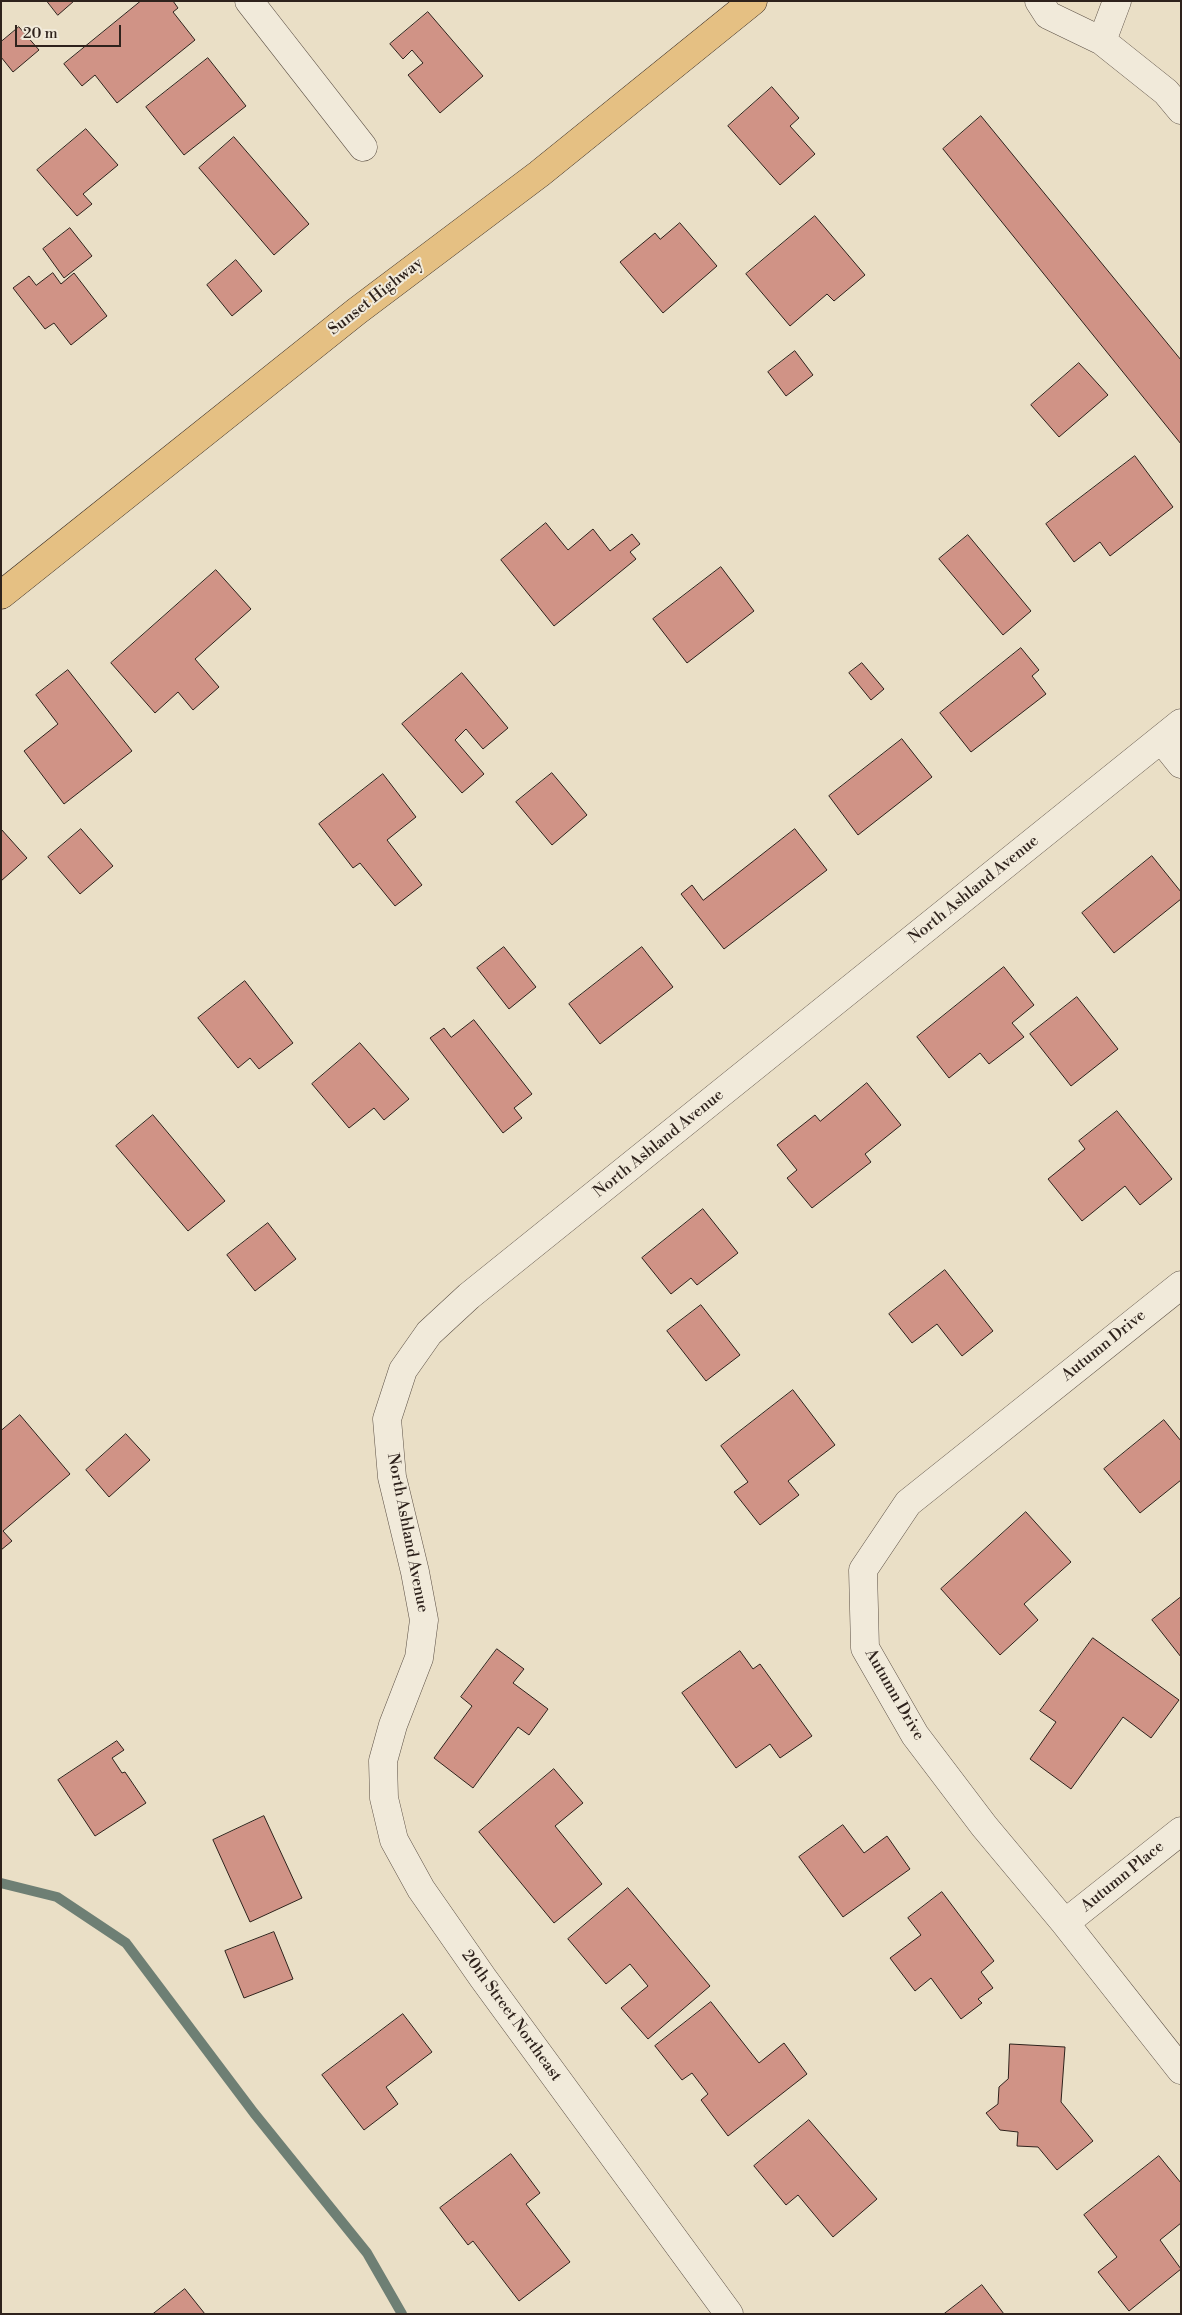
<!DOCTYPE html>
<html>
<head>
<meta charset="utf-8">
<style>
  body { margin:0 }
  #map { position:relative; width:1182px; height:2315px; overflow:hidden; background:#eadfc6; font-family:"Libre Bodoni",serif }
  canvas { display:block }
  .frame { position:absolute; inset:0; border:2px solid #2e221c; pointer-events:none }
  .scale { position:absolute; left:15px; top:25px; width:106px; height:22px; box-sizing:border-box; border:2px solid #2e221c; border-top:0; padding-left:6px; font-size:15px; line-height:18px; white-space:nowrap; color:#2e221c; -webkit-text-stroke:4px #f1eada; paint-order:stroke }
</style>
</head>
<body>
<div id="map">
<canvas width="1182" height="2315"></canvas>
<div class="frame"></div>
<div class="scale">20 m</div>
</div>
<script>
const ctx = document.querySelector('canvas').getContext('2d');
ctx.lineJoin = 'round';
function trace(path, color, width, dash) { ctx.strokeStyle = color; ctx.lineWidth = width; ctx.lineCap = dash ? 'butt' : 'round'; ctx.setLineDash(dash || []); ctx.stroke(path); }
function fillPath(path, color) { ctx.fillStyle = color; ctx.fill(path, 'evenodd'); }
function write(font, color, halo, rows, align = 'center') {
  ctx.font = font + ' "Libre Bodoni",serif'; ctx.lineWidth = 4; ctx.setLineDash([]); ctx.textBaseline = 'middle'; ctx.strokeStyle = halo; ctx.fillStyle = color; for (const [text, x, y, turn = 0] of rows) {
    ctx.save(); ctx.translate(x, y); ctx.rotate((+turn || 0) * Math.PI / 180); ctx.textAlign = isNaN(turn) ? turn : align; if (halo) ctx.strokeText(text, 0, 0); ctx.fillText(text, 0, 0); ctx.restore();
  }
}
trace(new Path2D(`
  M1,1883L57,1897L126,1943L254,2113L367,2253L402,2314`), '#6e7f74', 10);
const building = new Path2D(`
  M47,1H74L58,15Z
  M141,1H173L178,8L173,12L195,40L117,103L95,75L82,86L64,64Z
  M428,12L483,76L440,113L408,75L423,63L412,50L403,59L390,44Z
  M19,27L39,50L13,72L1,57V42Z
  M208,58L246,106L184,155L146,107Z
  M772,87L799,118L790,126L815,154L780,185L728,126Z
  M981,116L1181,360V444L943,149Z
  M86,129L118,165L83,194L92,204L77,216L37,170Z
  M234,137L309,224L274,255L199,168Z
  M815,216L865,275L834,301L827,294L790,326L746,274Z
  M680,223L717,266L663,313L620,262L655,233L660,239Z
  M70,228L92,256L64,278L43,249Z
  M236,260L262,291L232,316L207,285Z
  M53,273L61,284L74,273L107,316L71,345L54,323L45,329L13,288L29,276L36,285Z
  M795,351L813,375L786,396L768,372Z
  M1079,363L1108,395L1059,437L1031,405Z
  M1135,456L1173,507L1110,556L1100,542L1074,562L1046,524Z
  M546,523L568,550L593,529L610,551L632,534L640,544L630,552L636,559L554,626L501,560Z
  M968,535L1031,611L1003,635L939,559Z
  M721,567L754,611L687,663L653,619Z
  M216,570L251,609L195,659L219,687L193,710L178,692L155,713L111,663Z
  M1021,648L1039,670L1032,676L1046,694L971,752L940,713Z
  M862,663L884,689L871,700L849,673Z
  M68,670L132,751L64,804L24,751L58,724L36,695Z
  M462,673L508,728L483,749L466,729L455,740L484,774L462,793L402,724Z
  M902,739L932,777L858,835L829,796Z
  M552,773L587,815L552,845L516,802Z
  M383,774L416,817L387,840L422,885L395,906L360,863L353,868L319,824Z
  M1,829L27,858L1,881Z
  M81,829L113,866L80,894L48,857Z
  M795,829L827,870L724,949L681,894L692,885L703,900Z
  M1152,856L1181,892V899L1114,953L1082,913Z
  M504,947L536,987L509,1009L477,968Z
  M642,947L673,987L600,1044L569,1004Z
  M1004,967L1034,1005L1012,1023L1024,1037L989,1064L980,1053L949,1078L917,1037Z
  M245,981L293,1043L259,1069L250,1058L238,1068L198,1018Z
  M1077,997L1118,1049L1071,1086L1030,1034Z
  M474,1020L532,1094L514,1108L522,1118L503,1133L430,1038L444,1028L451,1037Z
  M360,1043L409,1099L384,1120L374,1108L349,1128L312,1084Z
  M867,1083L901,1125L865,1154L871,1162L812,1208L787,1178L797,1170L777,1145L815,1115L820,1121Z
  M1117,1111L1172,1179L1140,1205L1125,1186L1082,1221L1048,1179L1085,1149L1079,1141Z
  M153,1115L225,1201L188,1231L116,1146Z
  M703,1209L738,1253L697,1285L691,1278L671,1294L642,1258Z
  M268,1223L296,1259L255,1291L227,1255Z
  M945,1270L993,1331L962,1356L937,1324L912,1343L889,1314Z
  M701,1305L740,1355L706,1381L667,1331Z
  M793,1390L835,1445L788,1481L799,1495L760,1525L734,1492L748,1482L721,1446Z
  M20,1415L70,1474L3,1531L12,1541L1,1550V1431Z
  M1164,1420L1181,1441V1480L1140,1513L1104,1469Z
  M126,1434L150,1460L109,1497L86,1470Z
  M1026,1512L1071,1562L1024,1604L1038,1620L1000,1655L941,1589Z
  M1181,1597V1657L1152,1620Z
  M1093,1638L1179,1700L1151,1738L1123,1717L1071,1789L1030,1759L1056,1722L1040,1711Z
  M497,1649L524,1669L513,1683L548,1709L529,1735L518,1727L473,1788L434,1758L472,1706L461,1697Z
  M740,1651L753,1669L760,1664L812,1736L780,1758L770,1744L736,1768L682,1693Z
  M117,1741L124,1750L112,1758L122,1773L125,1772L146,1803L95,1836L58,1780Z
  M554,1769L583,1803L555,1826L602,1884L554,1923L479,1832Z
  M264,1816L302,1898L250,1922L213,1840Z
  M843,1825L864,1853L887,1836L910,1869L843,1917L799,1857Z
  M628,1888L710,1986L648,2039L621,2008L648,1986L630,1964L606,1984L568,1939Z
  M942,1892L994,1961L981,1972L993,1988L978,1999L982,2003L961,2019L931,1978L915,1991L890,1958L921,1935L908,1918Z
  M274,1932L293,1979L244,1998L225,1951Z
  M711,2002L759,2063L784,2043L807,2074L728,2136L701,2100L708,2094L692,2073L682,2080L655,2046Z
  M403,2014L432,2052L386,2087L398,2104L364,2130L322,2075Z
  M1010,2044L1065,2047L1061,2102L1093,2141L1057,2170L1038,2147L1017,2146L1018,2132L1000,2130L986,2113L998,2104L999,2087L1008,2079Z
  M809,2120L877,2199L833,2237L798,2195L786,2205L754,2166Z
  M511,2154L540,2193L526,2204L570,2262L519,2301L473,2241L468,2245L440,2208Z
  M1159,2156L1181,2183V2223L1160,2240L1181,2269L1129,2311L1098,2272L1117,2257L1084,2215Z
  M982,2285L1004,2314H944Z
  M185,2289L205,2314H153Z`);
fillPath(building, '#d09386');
trace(building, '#2e221c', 1);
const minor = new Path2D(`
  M249,1L363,147
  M1039,1L1048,15L1102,41L1166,92L1181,110
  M1102,41L1117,1
  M1161,739L1181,764
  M1181,1285L908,1503L863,1570L865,1648L915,1735L984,1826L1065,1923L1181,2070
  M1065,1923L1181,1831
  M729,2314L483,1978L421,1889L394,1840L384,1798L383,1761L393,1725L419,1658L424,1620L415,1572L392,1477L387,1419L403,1370L429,1333L469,1296L1181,723`);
const highway = new Path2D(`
  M1,595L357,311L539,174L753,1`);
trace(minor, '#5d5146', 29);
trace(highway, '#2e221c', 29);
trace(minor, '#f1eada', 28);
trace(highway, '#e5c083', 28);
write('16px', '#2e221c', '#f1eada', [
  ["Sunset Highway",376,297,-38],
  ["North Ashland Avenue",974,890,-39],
  ["North Ashland Avenue",659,1144,-39],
  ["Autumn Drive",1104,1346,-39],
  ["North Ashland Avenue",407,1533,79],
  ["Autumn Drive",894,1695,60],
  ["Autumn Place",1123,1877,-39],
  ["20th Street Northeast",511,2016,54]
]);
</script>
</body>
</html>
